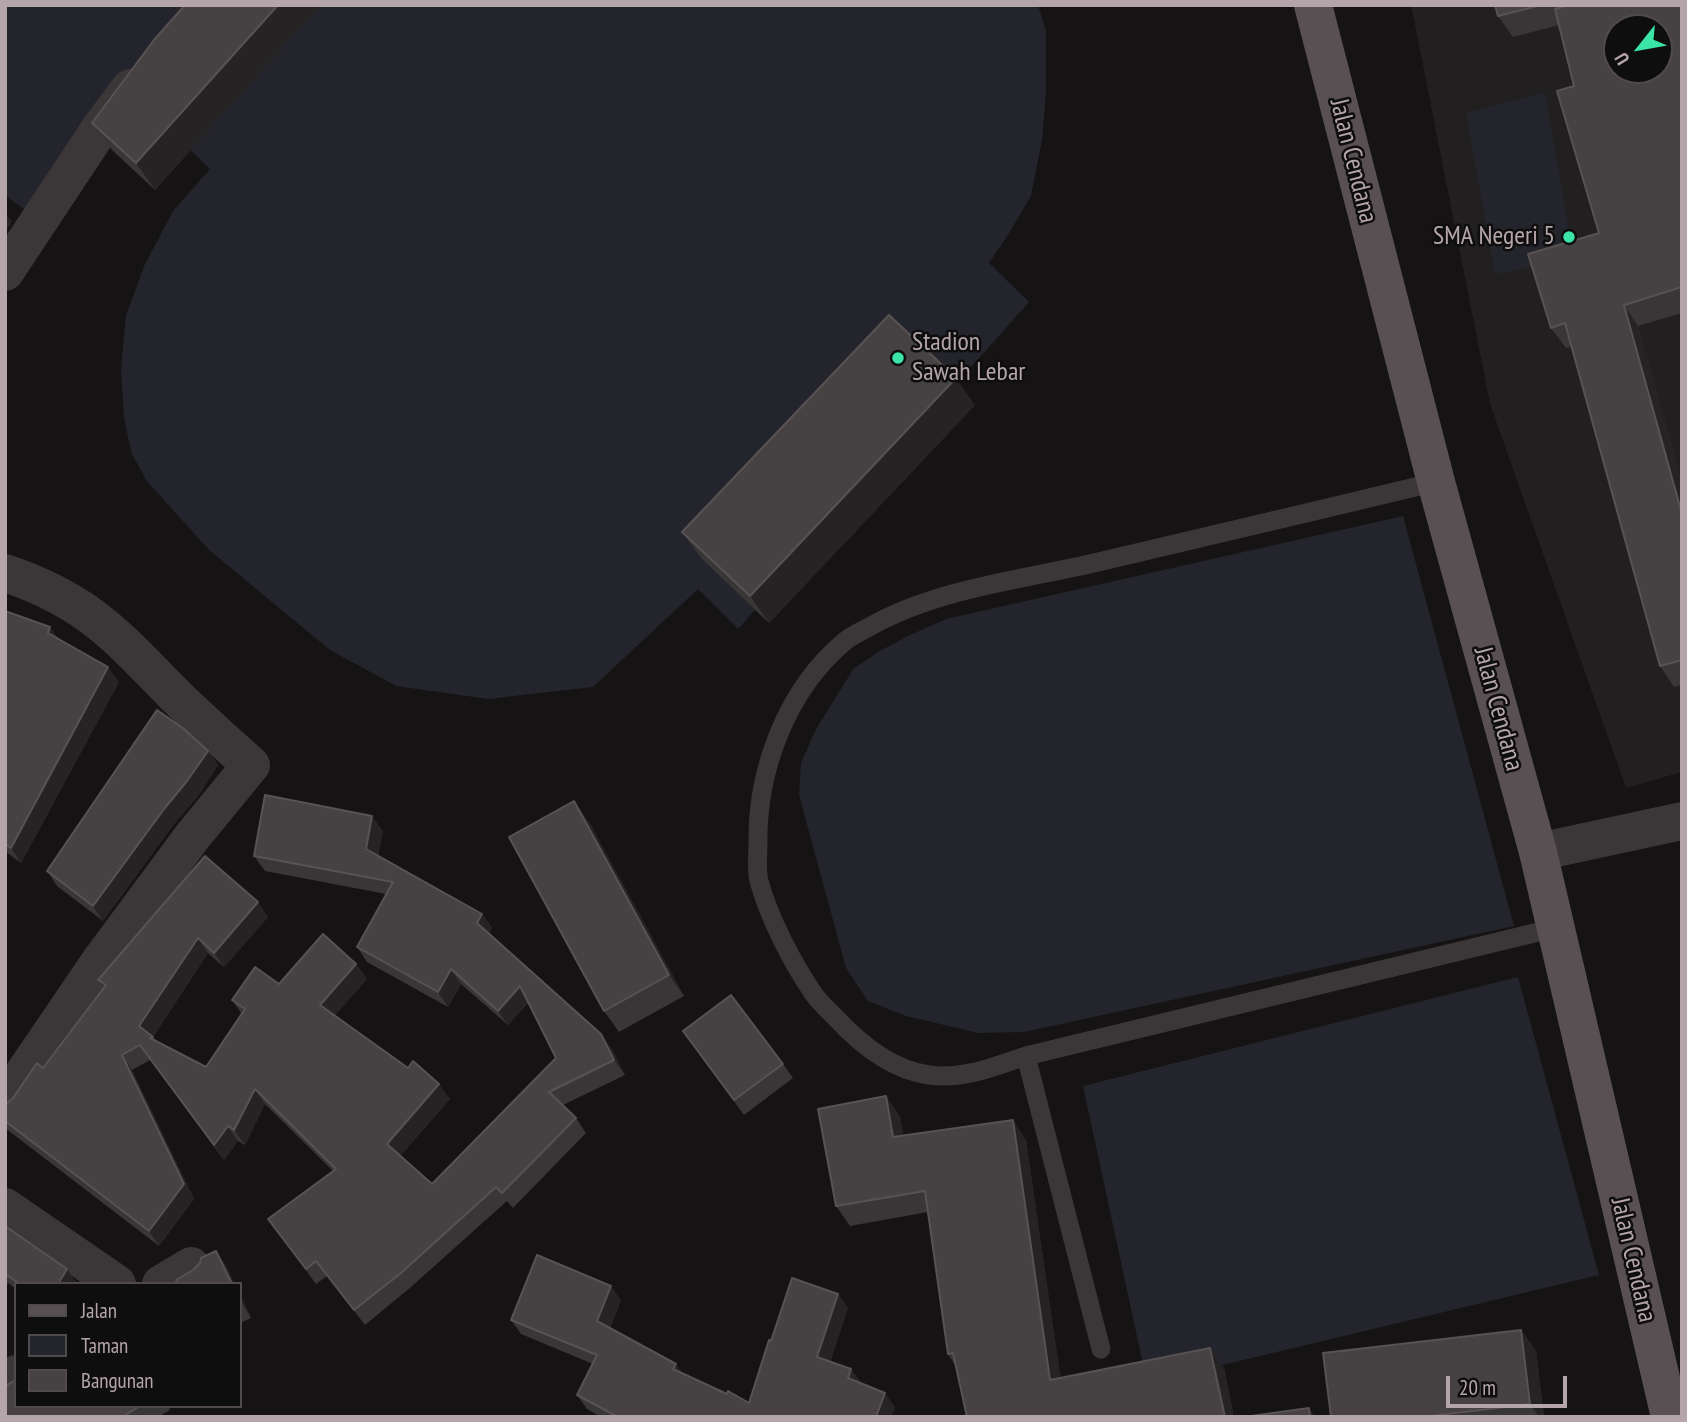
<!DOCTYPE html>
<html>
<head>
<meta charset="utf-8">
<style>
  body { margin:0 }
  #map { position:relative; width:1687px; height:1422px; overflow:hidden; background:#151313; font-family:"PT Sans Narrow",sans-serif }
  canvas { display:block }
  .frame { position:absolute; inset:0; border:7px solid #b4a5aa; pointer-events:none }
  .legend { position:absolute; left:14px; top:1282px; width:228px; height:126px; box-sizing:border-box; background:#0f0e0e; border:2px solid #514a4c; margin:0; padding:9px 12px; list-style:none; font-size:21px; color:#b4a5aa }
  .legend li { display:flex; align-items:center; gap:14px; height:35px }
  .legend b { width:35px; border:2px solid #514a4c }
  .north { position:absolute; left:1603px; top:14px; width:70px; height:70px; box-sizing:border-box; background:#0f0e0e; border:2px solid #514a4c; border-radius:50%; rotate:239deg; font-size:19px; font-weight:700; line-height:28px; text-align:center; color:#b4a5aa }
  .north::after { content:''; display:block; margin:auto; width:24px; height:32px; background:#3ae5a7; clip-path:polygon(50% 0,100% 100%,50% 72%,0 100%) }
  .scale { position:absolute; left:1446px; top:1376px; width:121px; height:32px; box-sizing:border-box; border:4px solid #b4a5aa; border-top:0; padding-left:9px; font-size:21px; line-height:24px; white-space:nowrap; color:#b4a5aa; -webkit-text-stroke:5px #0f0e0e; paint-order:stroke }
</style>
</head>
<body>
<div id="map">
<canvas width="1687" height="1422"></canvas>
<div class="frame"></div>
<ul class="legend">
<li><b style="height:9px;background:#585052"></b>Jalan</li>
<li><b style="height:19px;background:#24242c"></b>Taman</li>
<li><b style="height:19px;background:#464243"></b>Bangunan</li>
</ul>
<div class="north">U</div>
<div class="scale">20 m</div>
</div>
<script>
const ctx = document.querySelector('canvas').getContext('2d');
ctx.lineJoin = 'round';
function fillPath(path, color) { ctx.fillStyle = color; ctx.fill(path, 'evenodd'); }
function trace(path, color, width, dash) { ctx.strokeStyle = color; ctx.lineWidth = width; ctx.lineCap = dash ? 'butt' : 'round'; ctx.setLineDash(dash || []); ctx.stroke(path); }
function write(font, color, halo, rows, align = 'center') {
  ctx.font = font + ' "PT Sans Narrow",sans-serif'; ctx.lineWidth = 5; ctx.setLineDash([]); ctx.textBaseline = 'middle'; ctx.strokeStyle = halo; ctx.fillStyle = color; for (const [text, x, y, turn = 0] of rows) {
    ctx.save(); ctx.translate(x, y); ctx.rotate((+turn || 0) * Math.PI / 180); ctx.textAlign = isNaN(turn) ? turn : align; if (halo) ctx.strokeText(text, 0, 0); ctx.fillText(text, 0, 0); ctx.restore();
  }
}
fillPath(new Path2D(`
  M1411,5H1682V772L1626,788L1490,404ZM1617,28H1659V70H1617Z`), '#211f1f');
fillPath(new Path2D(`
  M5,5H187L25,210L5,195Z
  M234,5H1038L1046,31V92L1042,140L1031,196L1008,235L989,263L1029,302L738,629L698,589L593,687L488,699L396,686L330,650L209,550L146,480L131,452L124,417L121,369L126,315L145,264L173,211L210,169L144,105Z
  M1545,92L1574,259L1495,274L1466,113Z
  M1403,516L1514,926L1024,1032L978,1033L906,1016L868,1001L846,968L799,795L801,763L816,729L854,668L880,651L908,636L946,619Z
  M1518,977L1599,1275L1147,1383L1083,1086Z`), '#24242c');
trace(new Path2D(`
  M1436,482C1322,509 1208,537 1094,563C1020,580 937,589 871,626C862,631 852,635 844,642C787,690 757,769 758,843C758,855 756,869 759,881C769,918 792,962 813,993C819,1002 827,1009 835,1017C859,1043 892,1070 929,1075C963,1080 995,1066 1026,1056L1555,928
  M1026,1056L1101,1349`), '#3b3637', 19);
trace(new Path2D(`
  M5,272L101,127L130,88
  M5,573C35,583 65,597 91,616C125,641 153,674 184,704C206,725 228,745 251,765L192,837L101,960L5,1101
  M5,1207L117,1284
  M161,1284L191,1266
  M5,1379L16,1374`), '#3b3637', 38);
trace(new Path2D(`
  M1538,852L1682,821`), '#3b3637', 38);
trace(new Path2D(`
  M1313,5L1436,482L1538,852L1670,1417`), '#585052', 38);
fillPath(new Path2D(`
  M185,5H321L155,190L112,150L92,123Z
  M1495,5H1682V313L1638,326L1682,483V685L1674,687L1660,666L1571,347L1566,348L1551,328L1599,233L1574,86L1559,25L1513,37L1498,16Z
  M975,405L769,623L702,559L682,532Z
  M5,611L59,639L119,682L21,863L5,851Z
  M208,751L218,765L198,796L174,824L103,921L57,886L47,871Z
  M589,822L684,996L619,1032L604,1011Z
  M383,831L378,855L482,914L492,928L489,934L612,1049L625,1075L563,1105L576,1118L586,1133L513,1208L507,1201L411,1287L365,1325L327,1276L316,1284L279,1234L333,1171L265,1104L245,1145L238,1141L224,1160L150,1060L132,1070L194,1199L159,1246L5,1128V1105L43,1068L104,987L98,980L205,856L268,917L224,967L208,953L153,1037L156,1041L206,1067L242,1014L232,1000L279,984L356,964L367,979L335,1015L450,1099L400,1156L432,1184L556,1058L528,1003L508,1025L461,984L448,1007L367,962L357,947L386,894L265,871L254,856Z
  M683,1031L783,1064L793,1078L744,1115Z
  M900,1116L903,1135L1026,1140L1060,1378L1210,1348L1224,1368L1234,1417H967L955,1365L948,1354L928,1212L850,1226L836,1206Z
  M5,1226L78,1283L16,1284V1289L8,1283L5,1286Z
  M240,1294L251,1318L240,1323Z
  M838,1294L848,1308L830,1362L851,1369L861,1383L895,1407L891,1417H601L587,1409L577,1395L593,1364L521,1334L511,1320L621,1300L610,1328L676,1364L682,1373L727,1394L749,1403L771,1341Z
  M1521,1330L1536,1351L1544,1417H1331Z
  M16,1406H168L170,1410L158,1417H5Z`), '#393637');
fillPath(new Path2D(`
  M278,5H321L155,190L136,163Z
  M5,212L12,222L5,232Z
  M1624,305L1638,326L1682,483V514Z
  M956,378L975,405L769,623L750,596Z
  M50,627L61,642L48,633Z
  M108,667L119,682L21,863L11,848Z
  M208,751L218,765L198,796L174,824L103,921L93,906Z
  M574,801L589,822L684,996L669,975Z
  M372,816L383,831L377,863L366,849Z
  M258,902L268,917L224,967L214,953Z
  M482,914L492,928L487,938L477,923Z
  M198,938L208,953L153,1037L139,1026Z
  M356,964L367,979L331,1020L320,1005Z
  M451,969L461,984L448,1007L438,992Z
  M520,986L530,1001L508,1025L498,1011Z
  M601,1034L612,1049L625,1075L614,1060Z
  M122,1055L132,1070L194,1199L159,1246L149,1231Z
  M439,1084L450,1099L397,1159L387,1144Z
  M255,1089L265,1104L245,1145L234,1130Z
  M886,1096L900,1116L907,1156L893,1137Z
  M1013,1120L1026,1140L1064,1400L1050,1380Z
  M228,1126L238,1141L224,1160L214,1145Z
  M216,1251L226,1265L235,1284H232Z
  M67,1269L77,1284H58Z
  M611,1286L621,1300L607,1335L597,1321Z
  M240,1294L251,1318L240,1300Z
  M838,1294L848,1308L827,1371L817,1357Z
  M1521,1330L1536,1351L1544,1417H1539L1530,1404Z
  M1210,1348L1224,1368L1234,1417H1225Z
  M676,1364L686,1378L673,1369Z
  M851,1369L861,1384L848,1378Z
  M885,1393L895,1407L891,1417H876Z
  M1309,1408L1315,1417H1310Z`), '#252323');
const building = new Path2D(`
  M185,5H278L136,163L92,123L154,40Z
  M1495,5H1541L1498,16Z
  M1569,5H1682V287L1624,305L1682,514V660L1660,666L1565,323L1551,328L1528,254L1599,233L1557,91L1574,86L1555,9ZM1617,28H1659V70H1617Z
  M889,315L956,378L750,596L682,532Z
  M5,611L50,627L48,633L108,667L11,848L5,844Z
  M157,710L184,729L208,751L187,781L164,809L93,906L47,871Z
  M265,795L372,816L366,849L482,914L477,923L601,1034L614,1060L549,1092L576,1118L502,1193L496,1187L401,1273L354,1310L316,1261L306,1269L268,1219L336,1169L255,1089L234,1130L228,1126L214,1145L140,1045L122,1055L184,1184L149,1231L5,1121V1105L13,1098L37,1063L43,1068L106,985L98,980L205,856L258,902L214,953L198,938L139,1026L153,1037L150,1038L206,1067L245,1009L232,1000L255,967L279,984L323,934L356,964L320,1005L408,1068L413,1061L439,1084L387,1144L432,1184L556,1058L520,986L498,1011L451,969L438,992L357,947L393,882L254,856Z
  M574,801L669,975L604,1011L509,837Z
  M731,995L783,1064L734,1100L683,1031Z
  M886,1096L893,1137L1013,1120L1050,1380L1210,1348L1225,1417H967L953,1353L948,1354L925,1191L836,1206L818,1109Z
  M5,1226L67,1269L58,1284H20L5,1274Z
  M216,1251L232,1284H178L176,1280L193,1270L200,1263L201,1258Z
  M537,1255L611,1286L597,1321L676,1364L673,1369L727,1394L728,1391L749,1403L769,1340L771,1341L792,1278L838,1294L817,1357L851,1369L848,1378L885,1393L876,1417H799L796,1416V1417H618L577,1395L597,1355L511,1320Z
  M1521,1330L1530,1404L1422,1417H1331L1323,1353Z
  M16,1380V1406H140L122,1417H5V1386Z
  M1309,1408L1310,1417H1244Z`);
fillPath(building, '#464243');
trace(building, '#585253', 2);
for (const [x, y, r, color] of [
  [1569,237,7,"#3ae5a7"],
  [898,358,7,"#3ae5a7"]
]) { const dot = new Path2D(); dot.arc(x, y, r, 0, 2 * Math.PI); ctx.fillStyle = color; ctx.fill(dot); trace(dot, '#0f0e0e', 2.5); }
write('26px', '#b4a5aa', '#0f0e0e', [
  ["Jalan Cendana",1353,161,76],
  ["Jalan Cendana",1498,709,75],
  ["Jalan Cendana",1633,1260,77]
]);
write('26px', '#b4a5aa', '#0f0e0e', [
  ["SMA Negeri 5",1555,237],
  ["Stadion",912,343,"left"],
  ["Sawah Lebar",912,373,"left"]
], 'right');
</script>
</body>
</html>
